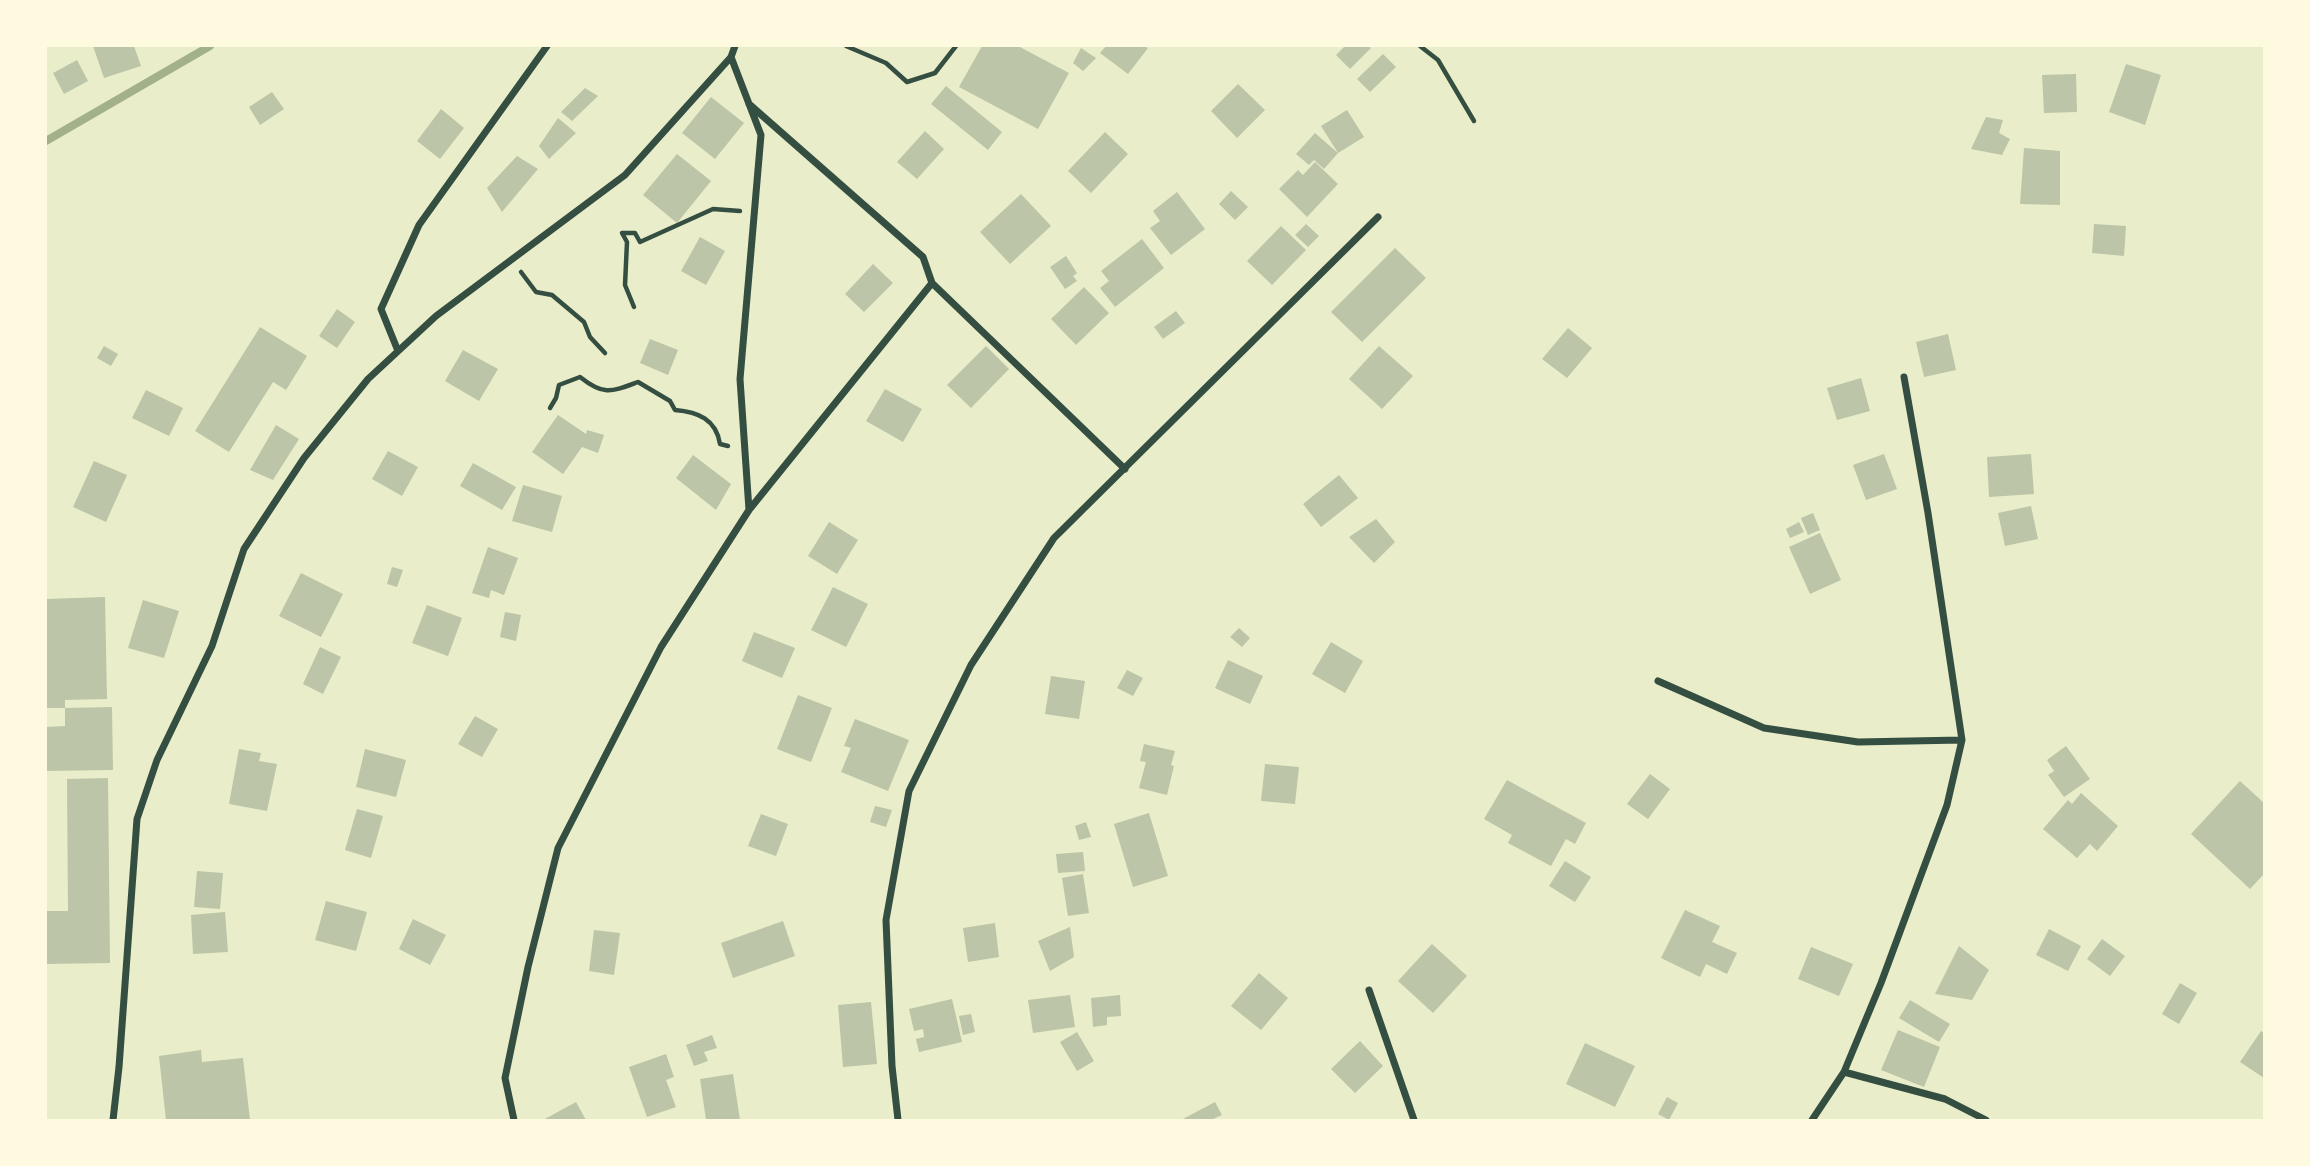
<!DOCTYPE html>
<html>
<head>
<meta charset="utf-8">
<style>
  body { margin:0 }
  #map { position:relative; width:2310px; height:1166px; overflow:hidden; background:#e9edc9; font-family:"IBM Plex Serif",serif }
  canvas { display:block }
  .frame { position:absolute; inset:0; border:47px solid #fefae0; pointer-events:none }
</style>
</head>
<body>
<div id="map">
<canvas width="2310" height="1166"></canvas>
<div class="frame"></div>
</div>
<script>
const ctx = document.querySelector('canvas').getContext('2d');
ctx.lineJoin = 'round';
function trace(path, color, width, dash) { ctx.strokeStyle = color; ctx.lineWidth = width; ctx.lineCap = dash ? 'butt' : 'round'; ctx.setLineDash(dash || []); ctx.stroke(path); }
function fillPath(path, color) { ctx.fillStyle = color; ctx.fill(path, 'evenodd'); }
trace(new Path2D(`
  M46,141L210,46`), '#a3b18a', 8);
fillPath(new Path2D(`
  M93,46H134L141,66L104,78Z
  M982,46H1018L1069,73L1038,129L959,87Z
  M1106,46H1144L1148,48L1128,74L1100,53Z
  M1345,46H1368L1371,48L1350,69L1336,55Z
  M1081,48L1096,58L1083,71L1073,63Z
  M1383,54L1396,67L1370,92L1357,79Z
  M77,60L88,81L64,94L53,73Z
  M2126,64L2161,75L2145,125L2109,112Z
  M2076,74L2077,112L2044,113L2042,75Z
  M1238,84L1265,110L1237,138L1211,111Z
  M946,86L1002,132L988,150L931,104Z
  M585,88L598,96L572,121L561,112Z
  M272,92L284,109L260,125L249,107Z
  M711,97L744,123L715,159L682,133Z
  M441,109L464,128L440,159L417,141Z
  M1347,110L1364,137L1338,153L1324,169L1314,160L1309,165L1296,154L1315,133L1338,153L1321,126Z
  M1986,117L2003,120L1999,133L2010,139L2002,155L1971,149Z
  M558,118L576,133L549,159L539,146Z
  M925,131L944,149L917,179L897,162Z
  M1105,132L1128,154L1091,193L1068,171Z
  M2024,148L2060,151V205L2020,204Z
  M677,154L711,181L677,223L643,195Z
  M517,156L538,169L502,212L487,188Z
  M1315,162L1338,184L1307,217L1279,189L1298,170L1303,175Z
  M1231,191L1248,207L1235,220L1219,204Z
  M1177,192L1205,229L1171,255L1150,228L1160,221L1153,211Z
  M1021,194L1051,226L1010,264L980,232Z
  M1306,224L1319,236L1308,247L1295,235Z
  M2094,224L2126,226L2124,256L2092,253Z
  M1281,226L1306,250L1272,285L1247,261Z
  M700,237L725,251L706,285L681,271Z
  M1142,239L1164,268L1115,307L1100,288L1109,281L1101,271Z
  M1395,248L1426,278L1362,342L1331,312Z
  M1066,256L1077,273L1073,276L1077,281L1065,289L1050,267Z
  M873,264L893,283L864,312L845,294Z
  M1084,287L1109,313L1076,345L1051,319Z
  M337,309L355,322L337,348L319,336Z
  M1176,311L1185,323L1163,339L1154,327Z
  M260,327L307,356L286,390L273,382L229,452L195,431Z
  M1568,328L1592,348L1567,378L1542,359Z
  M1948,334L1956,370L1924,377L1916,342Z
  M650,339L678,350L668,375L640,363Z
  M104,346L118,354L111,366L97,358Z
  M986,346L1009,369L971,408L947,385Z
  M1379,346L1413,376L1382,409L1349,379Z
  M463,350L498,369L479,401L445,381Z
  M1861,378L1870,411L1837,420L1827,388Z
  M885,389L922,409L903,442L866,421Z
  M146,390L183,408L169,436L132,418Z
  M558,415L586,434L587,430L604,435L598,453L582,447L563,474L532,452Z
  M276,425L299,439L273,480L250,470Z
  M388,451L418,467L402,496L372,479Z
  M1884,454L1897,489L1866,500L1853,465Z
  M2031,454L2034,494L1989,497L1987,457Z
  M693,455L731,484L716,510L676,478Z
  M94,461L127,475L106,522L73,507Z
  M473,463L516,487L502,510L460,486Z
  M1339,475L1358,498L1321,527L1303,504Z
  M523,485L562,496L552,532L512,521Z
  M2031,506L2038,539L2005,546L1998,513Z
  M1813,513L1820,530L1808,535L1801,518Z
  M1376,519L1395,542L1374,563L1349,537Z
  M829,522L858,540L837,574L808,556Z
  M1799,522L1804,532L1790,538L1786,529Z
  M1820,533L1841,580L1810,594L1789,547Z
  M488,547L518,558L504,595L491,590L489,598L472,593Z
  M392,567L403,570L397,587L387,584Z
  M301,573L343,594L321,637L279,616Z
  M833,587L868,604L846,647L811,630Z
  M105,597L107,699L65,700V708H46V599Z
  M143,600L179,611L164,658L128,648Z
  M427,605L462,618L448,656L412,643Z
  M505,612L521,615L516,641L500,637Z
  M1239,628L1250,638L1242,647L1230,637Z
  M754,632L795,648L782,678L742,661Z
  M1331,642L1363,661L1345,693L1312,674Z
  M320,647L341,657L323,694L303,684Z
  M1228,660L1263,676L1250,704L1215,688Z
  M1127,670L1143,678L1133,696L1117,688Z
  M1051,676L1085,681L1079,719L1045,714Z
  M798,695L832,708L811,762L777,749Z
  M112,707L113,770L46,771V727L65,726V708Z
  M475,716L498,729L482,757L458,744Z
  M855,719L909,740L888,791L841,772L851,748L844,746Z
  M1144,744L1175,751L1171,765L1174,766L1167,795L1139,788L1146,762L1140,761Z
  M2066,746L2090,779L2064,797L2048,775L2054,771L2047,760Z
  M239,749L261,753L259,761L277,764L267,811L229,804Z
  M365,749L406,760L396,797L356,787Z
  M1265,764L1299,767L1295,804L1261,801Z
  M1650,774L1670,789L1648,819L1627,804Z
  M108,778L110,963L46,964V911H68L67,779Z
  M1507,780L1586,823L1575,844L1566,839L1551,866L1508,843L1512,835L1484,819Z
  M2240,781L2264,803V874L2250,889L2191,834Z
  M2081,793L2118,826L2097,851L2090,844L2077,858L2043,829L2068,800L2072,804Z
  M875,806L892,810L886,827L870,822Z
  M357,809L383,816L371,858L345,850Z
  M1149,813L1168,876L1133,887L1114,824Z
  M761,814L788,824L776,856L748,846Z
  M1086,822L1091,837L1079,840L1075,826Z
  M1083,852L1085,871L1058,873L1056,854Z
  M1565,861L1591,877L1575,902L1549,886Z
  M197,871L223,873L220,909L194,907Z
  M1083,874L1089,913L1068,916L1062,878Z
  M326,901L367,912L356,951L315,940Z
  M1685,910L1720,926L1712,942L1737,953L1727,974L1706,964L1700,977L1661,958Z
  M225,912L228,952L193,954L191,915Z
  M413,919L446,935L430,965L399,949Z
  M783,921L795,956L733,978L721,943Z
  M995,923L999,957L968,962L963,928Z
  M1070,927L1074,957L1050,971L1038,941Z
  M2049,929L2081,946L2068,971L2036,955Z
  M594,930L620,933L614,975L589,971Z
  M2102,939L2125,956L2110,976L2087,959Z
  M1432,944L1467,976L1433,1013L1398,981Z
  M1959,946L1989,970L1972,1000L1935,994Z
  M1811,947L1853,964L1839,996L1798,979Z
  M1259,973L1288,998L1261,1030L1231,1006Z
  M2180,983L2197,993L2179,1024L2162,1014Z
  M1070,995L1075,1027L1033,1033L1028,1000Z
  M1120,995L1121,1016L1107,1017V1025L1093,1027L1091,998Z
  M952,999L962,1042L919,1052L916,1039L924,1037L923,1029L914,1031L909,1009Z
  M1910,1000L1950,1024L1939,1042L1899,1018Z
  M871,1002L877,1064L843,1067L838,1005Z
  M971,1014L975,1032L963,1035L959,1016Z
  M1898,1030L1940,1047L1924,1087L1881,1070Z
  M2261,1031L2264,1033V1078L2240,1062Z
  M1077,1032L1094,1061L1077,1071L1060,1042Z
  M712,1035L717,1048L704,1052L708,1061L694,1066L686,1045Z
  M1360,1041L1383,1066L1355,1093L1331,1069Z
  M1585,1043L1635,1066L1615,1107L1566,1084Z
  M201,1050L202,1062L243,1058L250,1120H166L159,1056Z
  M666,1054L674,1077L666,1080L676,1107L647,1117L629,1067Z
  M733,1074L740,1120H706L700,1079Z
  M1667,1097L1678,1103L1669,1120L1658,1114Z
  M576,1102L586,1120H543Z
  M1215,1102L1222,1115L1211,1120H1181Z`), '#bcc5a7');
trace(new Path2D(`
  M846,46L886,63L907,82L935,73L956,46
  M1420,46L1438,60L1474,121
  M521,272L536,292L552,295L584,322L590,337L605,353
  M634,307L625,285L627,242L622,233H635L640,242L713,209L740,211
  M550,408L556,398L559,385L580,377C604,396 611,392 638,382L670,401L675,410C698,412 716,419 720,444L728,446`), '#344e41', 4.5);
trace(new Path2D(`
  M731,57L761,135L740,379L749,510
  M749,104L923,257L932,283L1125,469
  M398,351L381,309L419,225L547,46
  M1658,681L1764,728L1858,742L1962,740
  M1369,990L1414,1120
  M1844,1072L1945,1099L1986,1120
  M113,1120L119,1067L137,819L157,760L212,646L244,549L304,458L368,379L436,316L625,175L731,57L735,46
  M514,1120L505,1078L528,967L558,848L661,647L749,510L932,283
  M898,1120L892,1066L886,920L909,791L971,665L1054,538L1378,217
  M1812,1120L1844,1072L1881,983L1947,805L1962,740L1928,513L1904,377`), '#344e41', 7);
</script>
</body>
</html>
